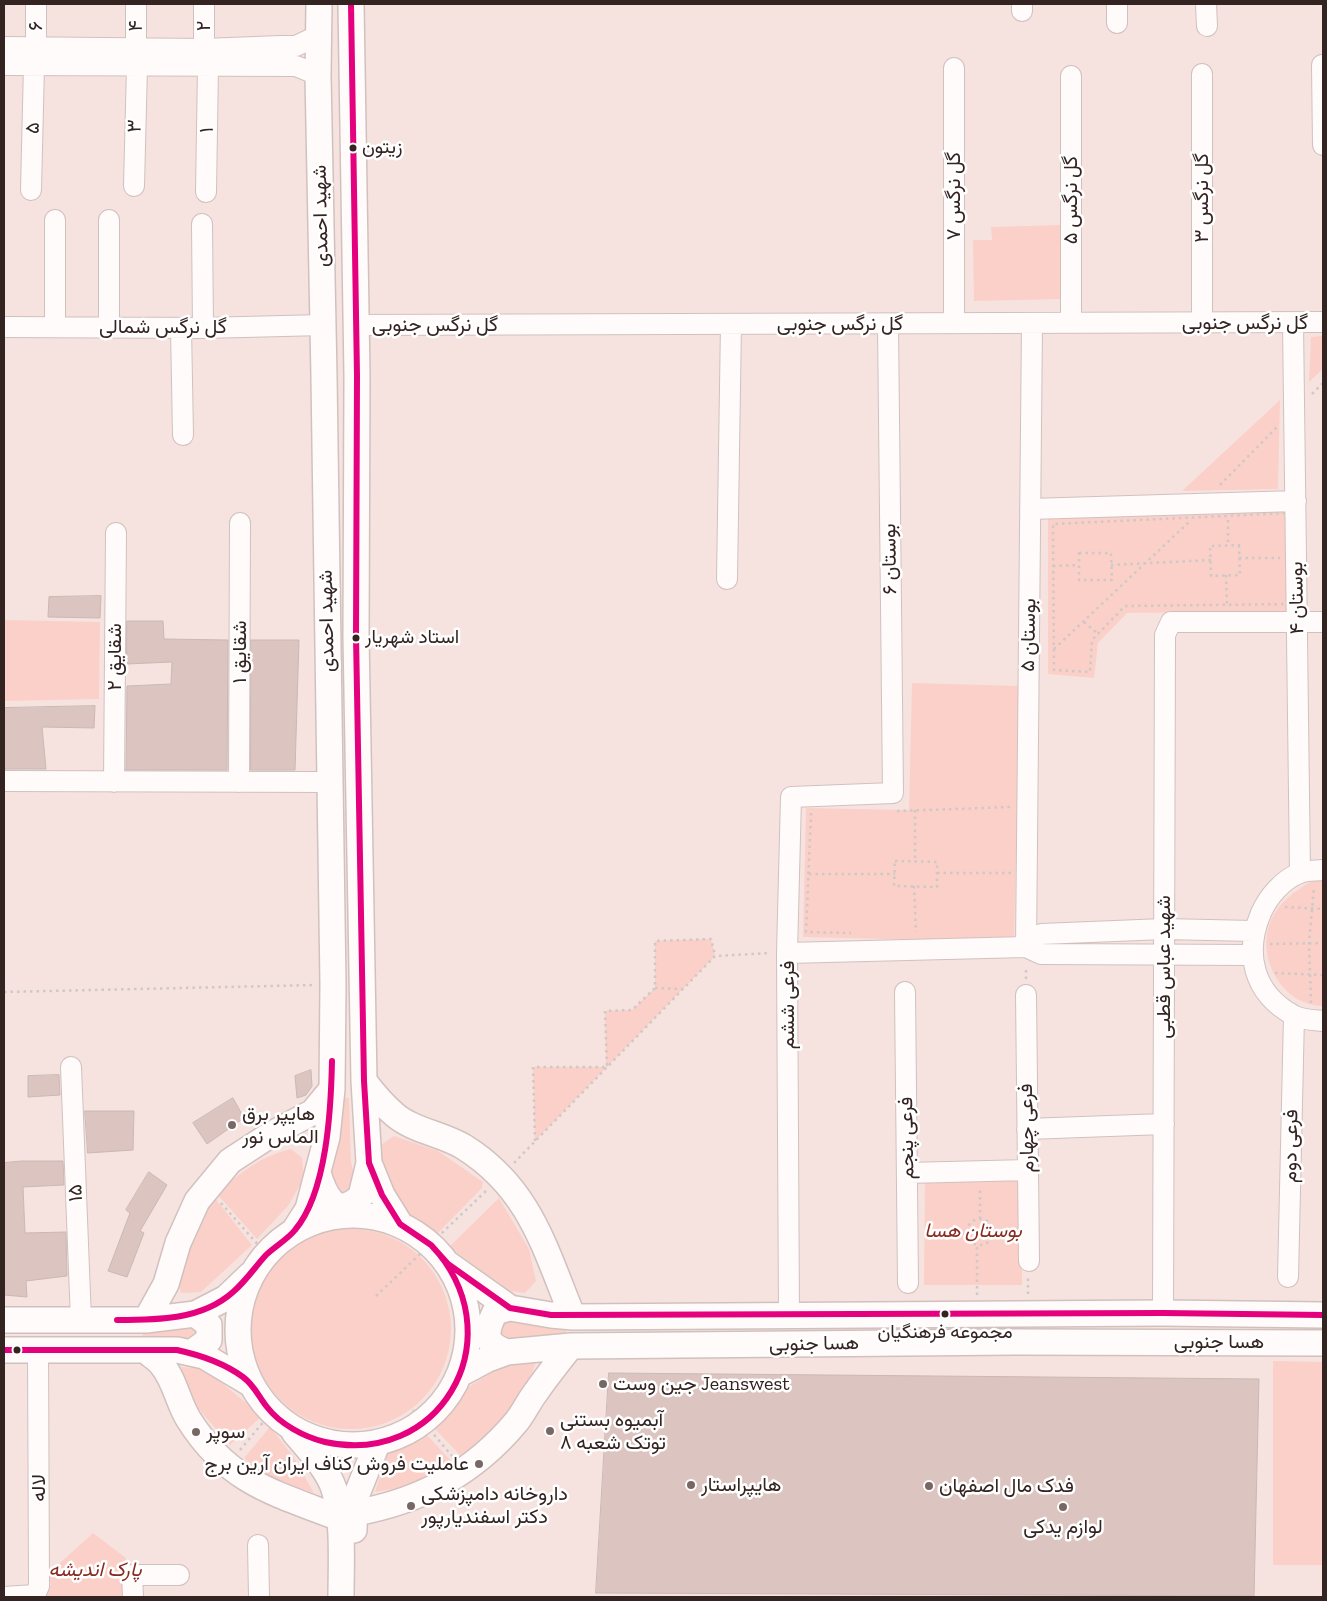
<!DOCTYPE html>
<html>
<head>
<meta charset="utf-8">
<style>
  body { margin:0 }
  #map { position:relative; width:1327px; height:1601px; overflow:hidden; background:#f6e3e0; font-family:"Zilla Slab",serif }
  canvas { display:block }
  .frame { position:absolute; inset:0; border:5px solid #342421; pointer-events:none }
</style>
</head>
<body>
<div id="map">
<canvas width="1327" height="1601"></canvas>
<div class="frame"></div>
</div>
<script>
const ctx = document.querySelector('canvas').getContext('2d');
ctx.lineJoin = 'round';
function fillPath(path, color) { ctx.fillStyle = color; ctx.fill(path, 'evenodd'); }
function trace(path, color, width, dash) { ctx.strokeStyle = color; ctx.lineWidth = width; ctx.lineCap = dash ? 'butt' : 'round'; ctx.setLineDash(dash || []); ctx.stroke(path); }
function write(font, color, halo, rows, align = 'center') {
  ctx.font = font + ' "Zilla Slab",Vazirmatn,serif'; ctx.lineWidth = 5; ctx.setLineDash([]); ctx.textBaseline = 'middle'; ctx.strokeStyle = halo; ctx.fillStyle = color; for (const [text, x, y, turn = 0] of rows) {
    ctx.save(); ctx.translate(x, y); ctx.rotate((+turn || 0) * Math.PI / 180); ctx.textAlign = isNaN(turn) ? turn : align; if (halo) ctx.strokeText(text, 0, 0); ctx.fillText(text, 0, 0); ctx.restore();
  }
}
fillPath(new Path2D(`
  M1063,225L1064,299L974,301L973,240H992L991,227Z
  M1323,336V369L1309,382L1311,337Z
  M1280,400L1278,489L1182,491Z
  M1294,509L1293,611L1127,613L1098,643L1094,678L1048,674V519Z
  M4,620L100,622L99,699L4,701Z
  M912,683L1020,686L1014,942L803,937L806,808L909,810Z
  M1320,877H1323V1006C1284,1006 1256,960 1270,923C1278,901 1300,887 1320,877Z
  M711,939L715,956L535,1141L533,1067H606L605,1011L632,1010L655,988V941Z
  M341,1098H349L351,1162L356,1184L341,1199L327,1183L337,1153Z
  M394,1136L438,1151L483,1182L482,1188L435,1236L395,1205L375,1166L378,1147Z
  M291,1149L302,1158L304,1178L288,1206L257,1239L217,1194C239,1173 261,1156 291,1149Z
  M925,1177H1022V1285H924Z
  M215,1198L252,1245L201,1292L181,1293L176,1276L197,1224Z
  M499,1198L529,1249L536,1281L525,1293L510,1291L449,1247Z
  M251 1329a100 100 0 1 1 200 0a100 100 0 1 1-200 0Z
  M504,1321L566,1330V1336L505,1344L495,1333Z
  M195,1323L200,1342H142L143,1331L177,1329Z
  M537,1360C533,1369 530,1380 525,1389C512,1410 483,1446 460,1455L433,1427L470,1386L507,1363Z
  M1273,1361L1323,1362V1565H1273Z
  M181,1367L205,1369L262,1416L230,1445L196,1406Z
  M270,1427L293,1456L314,1493L267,1478L244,1458Z
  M427,1435L452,1462L409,1486L375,1492L387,1455Z
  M93,1533L126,1558L123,1597H41L51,1585L49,1573Z`), '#fbd0c9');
const building = new Path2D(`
  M101,596L100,618L48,617L49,597Z
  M127,621H163L164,639L228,640L227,770H126L127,686L171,684L172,662L127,664Z
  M251,640H299L295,770H251Z
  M95,706L94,728L42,727L46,769H4V708Z
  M311,1070L312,1086L306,1095L297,1098L295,1076Z
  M59,1075L60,1095L28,1097V1076Z
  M233,1098L244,1118L207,1144L193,1123Z
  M85,1111H134L133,1150L88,1153Z
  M22,1161H63L64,1185L23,1187L25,1233L66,1232L67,1276L26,1281L27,1297L4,1295V1163Z
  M149,1172L167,1185L140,1231L144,1233L127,1277L108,1271L130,1213L126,1210Z
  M609,1373L1259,1379L1254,1596L596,1593Z`);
fillPath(building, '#dcc4c0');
trace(building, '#c8b8b6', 1);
const minor = new Path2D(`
  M36,4V48
  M204,4V49
  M1022,4V11
  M1206,4L1207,26
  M1117,23V4
  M4,47L204,49L281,46H296L319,35
  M136,48V4
  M4,65L296,66L318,75
  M1322,65L1323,145
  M1071,76V323
  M134,186L137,66
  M31,190L34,65
  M206,192L208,67
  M109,220V327
  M202,224L203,328
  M954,323V68
  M1202,323V74
  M1293,323L1300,873
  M356,325L1323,322
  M4,327L203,328L323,325
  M55,327V220
  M181,328L183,435
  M1030,509L1296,501
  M727,579L731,324
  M4,781L329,782
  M114,782L116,533
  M239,782L240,523
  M1323,870C1316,871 1307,870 1300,873C1283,879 1268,897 1261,913C1244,953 1253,993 1293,1015C1301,1020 1314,1020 1323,1021
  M1026,947L1032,323
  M1026,947L1041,934L1164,929L1253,931
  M787,953L1026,947L1041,954L1252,955
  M905,992L908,1283
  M1026,995L1029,1261
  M71,1067L81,1320
  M1027,1129L1164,1124
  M907,1173L1028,1170
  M1288,1277L1294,1016
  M1163,1313L1165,635L1171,622H1323
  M789,1314L787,953L791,797L893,793L888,324
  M258,1545L259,1597
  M4,1597L35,1595L39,1586L38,1350
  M133,1597L132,1575H179`);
const major = new Path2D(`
  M351,4L357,376L356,636L364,1081L369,1163L382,1195L400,1224
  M364,1081C373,1093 383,1105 395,1115C414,1131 443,1134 464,1147C531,1189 545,1250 573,1317
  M318,1173C325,1196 336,1220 361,1196L369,1163
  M238 1330a115 115 0 1 1 230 0a115 115 0 1 1-230 0Z
  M294,1231L308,1209L327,1137L332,1089L333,984L324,377L318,75L319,4
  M448,1264L510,1308L551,1315L573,1317L1163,1313L1323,1315
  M4,1320H146L195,1314L226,1298L250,1275
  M146,1320L166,1284L178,1243L197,1201L230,1161L270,1135L313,1112L332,1089
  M4,1350H177L204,1356L251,1384
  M145,1350C150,1355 158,1359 162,1365C175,1380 178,1403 189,1420C228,1482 274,1493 339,1518
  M507,1352C483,1343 485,1333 495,1312L510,1308
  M191,1353L209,1340V1325L195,1314
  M460,1374L488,1359L507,1352L571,1346L1016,1342L1323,1343
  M294,1432C308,1449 327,1468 334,1489C344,1522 341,1563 341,1597
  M355,1513C421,1501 474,1473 517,1421C524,1412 529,1401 536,1392C547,1376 559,1361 571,1346
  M354,1530L355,1499L377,1444`);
trace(minor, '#d1c1be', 22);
trace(major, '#d1c1be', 28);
trace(new Path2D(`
  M1312,394L1323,383
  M1220,485L1277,427
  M1289,513L1290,604L1125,606L1092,640L1090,672L1054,670L1053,524Z
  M1228,520V545
  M1239,545L1240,575L1211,576L1210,546Z
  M1079,553H1111L1112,580H1079Z
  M1239,558H1280
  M1111,565L1211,560
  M1053,566L1079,565
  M1226,575L1227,606
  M1084,622L1098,634
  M1054,649L1189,522
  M915,810V861
  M897,811L1011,807
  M811,813L806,932L851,933
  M895,861L937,862V887L894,886Z
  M937,873H1011
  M809,874H895
  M914,886L916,932
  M1285,907L1323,909
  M1270,944L1323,943
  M1275,973L1323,975
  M1026,979V967
  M655,988L683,989
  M4,992L315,985
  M1311,1003L1309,943L1314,887
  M535,1141L533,1067H607L605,1011L632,1010L655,988V941L711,939L715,955
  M514,1163L715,956L771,953
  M221,1203L275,1264
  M980,1219V1188
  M967 1232a13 13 0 1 1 26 0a13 13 0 1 1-26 0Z
  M924,1234H967
  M992,1234H1013
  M1028,1294V1277
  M977,1295V1244
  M376,1296L487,1190
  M413,1410L452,1456
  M240,1450L281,1401`), '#cfc8c6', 2.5, [2.5, 4]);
trace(minor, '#fefbfa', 20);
trace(major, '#fefbfa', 25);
trace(new Path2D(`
  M351,4L357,376L356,636L364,1081L369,1163L382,1195L400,1224L431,1245L448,1264L510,1308L551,1315L1163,1313L1323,1315
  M117,1320C157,1320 202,1320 233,1292C246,1281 255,1267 266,1255C275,1246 287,1240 295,1230C327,1192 331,1109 332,1061
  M4,1350H177C200,1355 224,1363 243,1377C254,1385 259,1397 267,1407C280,1424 304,1437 325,1442C438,1467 511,1344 439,1254`), '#e5007d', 6);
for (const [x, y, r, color] of [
  [353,148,4.5,"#342421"],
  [356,638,4.5,"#342421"],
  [232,1125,5,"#786764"],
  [945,1314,4.5,"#342421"],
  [17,1350,4.5,"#342421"],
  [603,1384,5,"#786764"],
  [550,1431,5,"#786764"],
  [196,1432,5,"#786764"],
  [479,1464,5,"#786764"],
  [691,1485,5,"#786764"],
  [929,1486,5,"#786764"],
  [411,1506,5,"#786764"],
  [1063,1507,5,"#786764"]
]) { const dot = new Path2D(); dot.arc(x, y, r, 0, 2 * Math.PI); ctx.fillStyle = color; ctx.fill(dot); trace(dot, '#fff', 2); }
write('19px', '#342421', '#fff', [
  ["زیتون",362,148],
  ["استاد شهریار",365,638],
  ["مجموعه فرهنگیان",945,1333,"center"]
], 'left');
write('20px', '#342421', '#fff', [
  ["۶",36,26,-90],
  ["۴",136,26,-89],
  ["۲",204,26,-90],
  ["۳",135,126,-89],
  ["۵",33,128,-89],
  ["۱",207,130,-89],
  ["گل نرگس ۷",954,196,-90],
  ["گل نرگس ۳",1202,198,-90],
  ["گل نرگس ۵",1071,200,-90],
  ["شهید احمدی",321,216,-91],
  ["گل نرگس جنوبی",1245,323],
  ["گل نرگس جنوبی",840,324],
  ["گل نرگس جنوبی",435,325],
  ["گل نرگس شمالی",163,327],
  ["بوستان ۶",890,559,-91],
  ["بوستان ۴",1297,598,-91],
  ["شهید احمدی",327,621,-91],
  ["بوستان ۵",1029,635,-89],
  ["شقایق ۱",240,652,-90],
  ["شقایق ۲",115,657,-90],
  ["شهید عباس قطبی",1164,967,-90],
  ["فرعی ششم",788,1005,-90],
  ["فرعی چهارم",1027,1128,-91],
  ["فرعی پنجم",907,1138,-91],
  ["فرعی دوم",1291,1146,-89],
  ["۱۵",76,1193,-92],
  ["هسا جنوبی",1219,1342],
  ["هسا جنوبی",814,1344,-1],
  ["لاله",39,1488,-90]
]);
write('20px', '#342421', '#fff', [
  ["هایپر برق",242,1114],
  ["الماس نور",242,1137],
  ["جین وست Jeanswest",613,1384],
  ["آبمیوه بستنی",560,1420],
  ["توتک شعبه ۸",560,1443],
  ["سوپر",206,1432],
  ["عاملیت فروش کناف ایران آرین برج",469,1464,"right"],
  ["هایپراستار",701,1485],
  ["فدک مال اصفهان",939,1486],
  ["داروخانه دامپزشکی",421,1494],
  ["دکتر اسفندیارپور",421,1517],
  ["لوازم یدکی",1063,1527,"center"]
], 'left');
write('italic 20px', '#872a1f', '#fff', [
  ["بوستان هسا",973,1231],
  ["پارک اندیشه",95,1570]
]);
</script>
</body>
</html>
